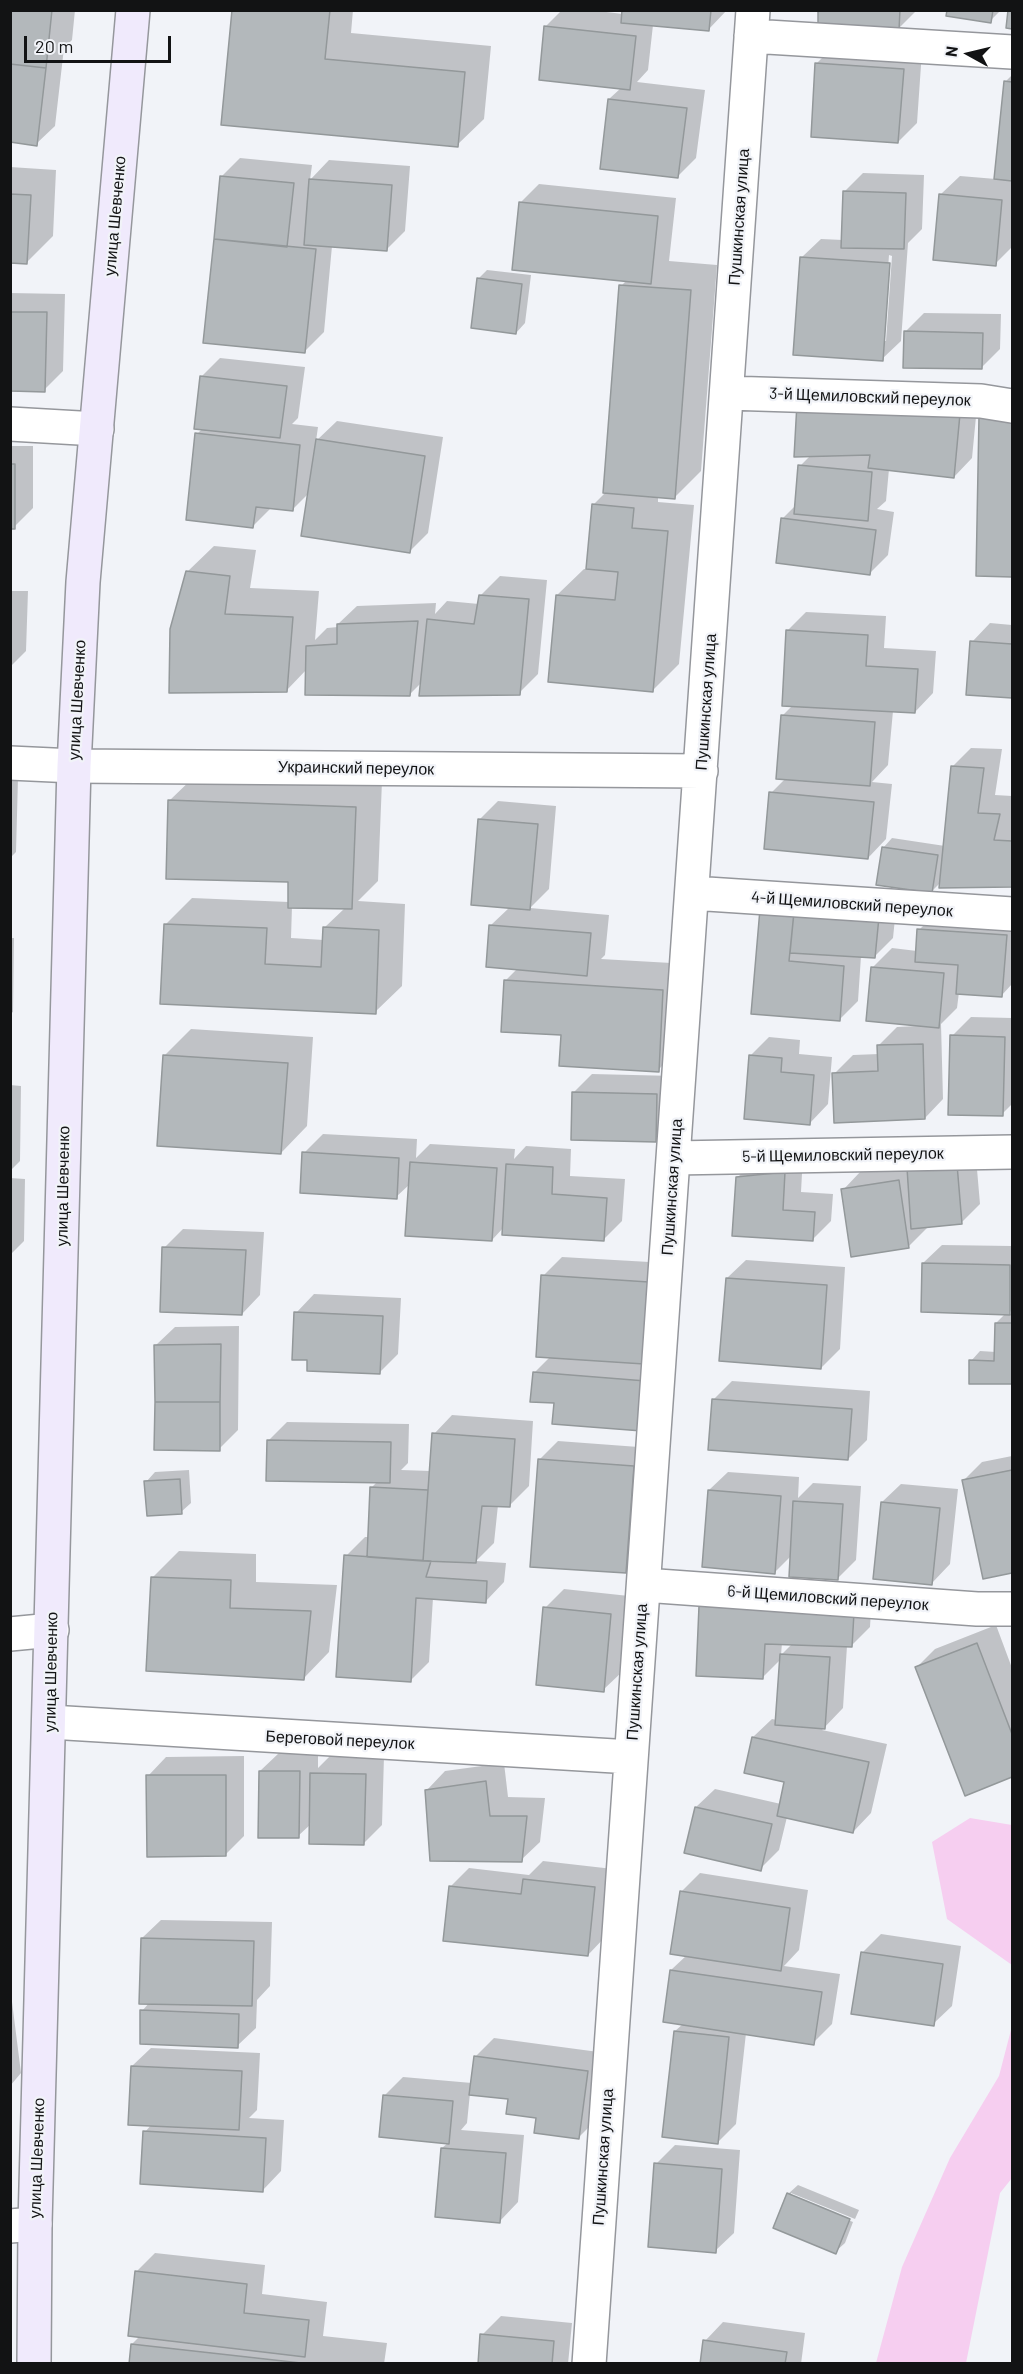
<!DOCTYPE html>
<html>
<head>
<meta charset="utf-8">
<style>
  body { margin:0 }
  #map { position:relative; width:1023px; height:2374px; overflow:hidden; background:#f1f3f8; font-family:Barlow,sans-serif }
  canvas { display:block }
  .frame { position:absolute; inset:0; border:12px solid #121314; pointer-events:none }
  .north { position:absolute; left:939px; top:24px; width:60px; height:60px; -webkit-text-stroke:4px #f1f3f8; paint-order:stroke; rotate:278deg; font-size:16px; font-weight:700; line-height:24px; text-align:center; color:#121314 }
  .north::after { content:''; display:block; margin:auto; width:21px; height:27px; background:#121314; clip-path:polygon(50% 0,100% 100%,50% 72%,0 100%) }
  .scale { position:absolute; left:24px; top:36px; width:147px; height:27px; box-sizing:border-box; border:3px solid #121314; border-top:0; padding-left:8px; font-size:18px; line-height:21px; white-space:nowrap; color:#121314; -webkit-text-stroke:4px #f1f3f8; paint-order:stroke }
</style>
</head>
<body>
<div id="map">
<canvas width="1023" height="2374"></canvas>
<div class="frame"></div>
<div class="north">N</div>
<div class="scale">20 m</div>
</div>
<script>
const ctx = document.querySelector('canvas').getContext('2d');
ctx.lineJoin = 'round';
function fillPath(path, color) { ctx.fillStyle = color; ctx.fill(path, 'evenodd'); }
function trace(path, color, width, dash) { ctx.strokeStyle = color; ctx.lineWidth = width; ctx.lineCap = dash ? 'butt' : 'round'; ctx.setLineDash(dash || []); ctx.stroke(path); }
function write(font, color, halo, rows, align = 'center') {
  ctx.font = font + ' Barlow,sans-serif'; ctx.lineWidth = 4.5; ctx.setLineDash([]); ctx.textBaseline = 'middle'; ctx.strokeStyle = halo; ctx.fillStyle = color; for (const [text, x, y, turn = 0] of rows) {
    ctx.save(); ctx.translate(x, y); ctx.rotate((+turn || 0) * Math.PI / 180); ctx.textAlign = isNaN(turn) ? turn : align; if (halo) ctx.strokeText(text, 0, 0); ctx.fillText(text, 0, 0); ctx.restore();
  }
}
fillPath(new Path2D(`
  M970,1818L1012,1825V1965L947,1919L932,1842Z
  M1012,2026V2178L1000,2193L966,2363H876L902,2267L950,2158L999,2076Z`), '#f6cef0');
fillPath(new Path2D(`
  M10,10H75L72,40L64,48L55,126L36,144Z
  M234,10H353L351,33L491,46L484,119L457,145Z
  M562,10H590L623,14L624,10H727L708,30L653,25L648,70L637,82L705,90L696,158L677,177L609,99L621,88L546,26Z
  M820,10H917L899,28Z
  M949,10H1001L990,21Z
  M835,45L922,51L917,123L898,142L817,63Z
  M1012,75V247L995,264L941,194L960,176L996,179L1006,81Z
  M240,158L312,165L310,180L329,160L410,166L405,231L386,250L332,246L324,332L305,351L221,177Z
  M10,167L56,170L53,236L26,263L10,262Z
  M863,173L924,175L922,229L908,243L901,341L882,359L802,257L821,239L843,240L844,192ZM889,255L892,256L886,341H883Z
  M539,184L676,198L669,261L717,265L701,471L675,497L658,496V502L694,505L679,664L653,690L557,595L584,569H587L593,505L605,493L621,286L627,280L520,203Z
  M487,270L531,275L525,323L516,333L478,279Z
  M10,293L65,294L63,371L44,390L10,389Z
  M924,313L1001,314L1000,349L981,368L905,332Z
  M220,358L305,367L298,418L292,424L318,427L316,441L337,421L443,437L428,533L409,552L310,492L293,509L272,507L253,526L197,434L203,428L202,376Z
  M978,396L972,458L954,477L889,469L886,501L877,509L894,512L888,555L869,574L783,518L796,505L800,466L811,455Z
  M1012,398V575L978,574Z
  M10,446H33V508L14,527H10Z
  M214,546L256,550L250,588L319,591L315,640L327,628L338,627V624L357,606L436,603L435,614L447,601L479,604L481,595L500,576L547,580L538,674L519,693L422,682L409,695L307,669L286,691L187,572Z
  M10,591H28L26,651L10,667Z
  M806,612L886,616L884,648L936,651L933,693L915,712L893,711L888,765L872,782L892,784L886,839L868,858L771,793L786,778L782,716L793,705L788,630Z
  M990,623L1012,625V696L968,693L972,642Z
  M971,748L1002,749L995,795L1012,796V885L940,887L941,882L932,891L883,848L892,838L945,846L952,767Z
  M196,775L382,781L378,881L358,901L405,904L402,986L375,1012L165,925L192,898L289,902L290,881L169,801ZM292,906L345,908L325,927L324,940L291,938Z
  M10,778H18L16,852L10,858Z
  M498,801L556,806L549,889L530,908L609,915L605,955L601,959L689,964L684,1044L658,1070L562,1034L505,981L518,968L491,925L510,907L479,820Z
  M897,899L893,938L875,956H861L858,1001L839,1020L753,1013L762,909Z
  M938,911L1012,916V984L1002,995L959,992L957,1008L941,1024L943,1099L925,1118L834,1074L853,1055L879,1054L878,1046L897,1027L917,1026L873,967L892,948L917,951L919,930Z
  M10,938H14L13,1012L10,1014Z
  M971,1017L1012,1018V1104L1002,1114L952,1036Z
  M191,1029L313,1037L307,1126L281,1153L164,1056Z
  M769,1037L800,1040L799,1054L832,1057L828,1104L810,1123L750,1056Z
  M592,1074L675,1076L674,1122L656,1140L573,1093Z
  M10,1085L21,1086L20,1161L10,1171Z
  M323,1134L417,1139L416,1158L430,1144L515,1149L514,1159L526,1146L571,1149L570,1176L625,1179L622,1221L604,1239L504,1227L492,1240L410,1184L396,1197L304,1153Z
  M975,1146L980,1204L961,1223L927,1226V1228L908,1247L843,1190L861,1171Z
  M803,1155L801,1192L833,1194L831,1221L812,1240L737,1178L756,1159Z
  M10,1178L25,1179L24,1241L10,1255Z
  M183,1229L264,1232L260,1295L242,1314L164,1248Z
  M942,1245L1012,1246V1310L1008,1314H1012V1383L970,1382L971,1361L980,1351L996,1352V1323L1006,1313L923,1263Z
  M562,1257L667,1263L660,1411L556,1402L534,1373L550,1357L543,1276Z
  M746,1260L845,1267L840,1349L821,1368L727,1278Z
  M314,1294L401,1298L398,1354L379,1373L309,1359L296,1313Z
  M239,1326L238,1430L219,1449L156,1345L175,1327Z
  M732,1381L870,1391L867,1440L848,1459L713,1400Z
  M452,1415L533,1421L529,1486L510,1505H498L494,1543L476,1561L506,1563L504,1582L486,1601L433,1598L429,1662L411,1680L346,1556L365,1537H369L371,1488L378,1481L268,1441L287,1422L409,1424L408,1463L401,1470L431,1471L434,1434Z
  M558,1441L652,1448L644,1553L626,1572L539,1460Z
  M1012,1451V1572L984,1577L963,1481L982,1462L1012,1456Z
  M189,1470L191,1503L181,1512L146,1482L155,1472Z
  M728,1472L799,1477L798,1498L813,1483L861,1486L856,1560L838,1578L792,1555L775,1572L709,1490Z
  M901,1484L958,1489L950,1564L932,1583L882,1502Z
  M179,1551L256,1554V1582L337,1585L329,1652L303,1679L152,1578Z
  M720,1588L872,1594L870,1627L851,1646H847L843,1708L822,1730L887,1744L871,1813L853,1832L787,1817L779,1850L760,1869L696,1807L715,1789L781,1804L786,1781L753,1737L772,1719L777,1720L781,1659L762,1678L701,1607ZM782,1643H793L781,1655Z
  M564,1589L629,1596L622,1672L603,1690L545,1608Z
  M996,1625L1012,1668V1775L965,1794L916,1668L935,1649Z
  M10,1654H12L10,1726Z
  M279,1753H318V1768L331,1755L384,1756L382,1825L364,1843L311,1824L298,1836L260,1771Z
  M244,1756V1836L225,1855L148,1776L166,1757Z
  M504,1763L508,1797L545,1798L540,1842L521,1860L427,1790L445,1771Z
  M543,1861L613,1869L606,1936L588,1955L450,1887L469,1868L529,1875Z
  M700,1873L808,1890L799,1950L784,1966L840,1974L832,2024L813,2043L746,2033L736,2124L717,2143L675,2031L683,2024L671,1970L687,1955L681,1892Z
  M161,1920L272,1922L270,1986L257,2000L256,2028L237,2046L142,2011L150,2002L142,1938Z
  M881,1934L961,1946L952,2006L933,2024L862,1953Z
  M10,1986L21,2073L10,2086Z
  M494,2038L606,2053L597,2119L578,2138L538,2117L510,2098L470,2093L467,2123L461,2130L524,2135L518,2202L500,2221L442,2148L449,2142L384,2096L403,2077L472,2083L475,2057Z
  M151,2048L260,2053L257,2110L249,2118L284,2120L281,2171L263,2190L145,2132L152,2124L132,2066Z
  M675,2145L740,2150L734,2233L715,2251L656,2164Z
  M798,2185L859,2210L855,2219L791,2193V2197L853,2222L845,2243L835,2252L788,2194Z
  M155,2253L265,2265L262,2294L327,2302L323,2336L387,2343L384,2364H130L132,2344L140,2336L137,2271Z
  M501,2316L572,2323L568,2364H479L482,2335Z
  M723,2322L805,2333L801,2364H701L705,2341Z`), '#0003');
const building = new Path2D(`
  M10,10H52L46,68L10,64Z
  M232,10H330L325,59L465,72L458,147L221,125Z
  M622,10H711L709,31L621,23Z
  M818,10H900L899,30L818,27Z
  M947,10H993L991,23L946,16Z
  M1008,10H1012V29L1006,28Z
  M544,26L636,36L630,90L539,80Z
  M815,63L904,69L898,143L811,137Z
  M10,64L46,68L37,146L10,142Z
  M1004,81L1012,82V181L994,179Z
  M608,99L687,108L678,178L600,169Z
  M220,176L294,183L287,247L214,239Z
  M309,179L392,185L387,251L304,245Z
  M843,191L906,193L904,249L841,248Z
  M10,194L31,195L27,264L10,263Z
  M939,194L1002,200L996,266L933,260Z
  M519,202L658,216L651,284L512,270Z
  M214,239L316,249L305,353L203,343Z
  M800,257L890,263L883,361L793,355Z
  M477,278L522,284L516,334L471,328Z
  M619,285L691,290L675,499L603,493Z
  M10,312H47L45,392L10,391Z
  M904,331L983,333L982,369L903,368Z
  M200,376L287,386L280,438L194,429Z
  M797,403L960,414L954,478L868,468L870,455L794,457Z
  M979,416L1012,417V577L976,576Z
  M195,433L300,445L293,511L256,507L253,528L186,520Z
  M316,439L425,456L410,553L301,536Z
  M10,464H15V529H10Z
  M798,465L872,472L868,521L794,514Z
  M592,504L634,508L632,528L668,531L653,692L548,682L556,595L615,600L618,572L586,569Z
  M781,518L876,530L870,575L776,563Z
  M186,571L230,576L225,614L293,617L287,692L169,693L170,629Z
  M479,595L529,599L520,695L419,696L427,619L474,624Z
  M418,621L410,696L305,695L306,646L337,644V624Z
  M786,630L868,635L866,666L918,669L915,713L782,706Z
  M970,641L1012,644V698L966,695Z
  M781,715L875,722L870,786L776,779Z
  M951,766L984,768L978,813L1000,814L994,840L1012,841V887L939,888Z
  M769,792L874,802L868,859L764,849Z
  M168,800L356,807L352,909L288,908V882L166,879Z
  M478,819L538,824L530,910L471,905Z
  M882,847L938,855L932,893L876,885Z
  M760,909L794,912L789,961L844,966L840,1021L751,1014Z
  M794,912L879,917L875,958L790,953Z
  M164,924L267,928L265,964L321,967L323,927L379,930L376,1014L160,1004Z
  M489,925L591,933L587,976L486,967Z
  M917,929L1007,935L1002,997L956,994L958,965L915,962Z
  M871,967L944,973L939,1028L866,1021Z
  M504,980L663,990L659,1072L559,1066L561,1035L501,1032Z
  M950,1035L1005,1037L1003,1116L948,1115Z
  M923,1044L925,1119L834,1123L832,1073L878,1071L877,1045Z
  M163,1055L288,1063L281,1154L157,1146Z
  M749,1055L782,1058L781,1072L814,1075L810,1125L744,1119Z
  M572,1092L657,1094L656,1142L571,1140Z
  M302,1152L399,1158L397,1199L300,1193Z
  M410,1162L497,1168L492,1241L405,1236Z
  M506,1164L553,1167L552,1194L607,1198L604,1241L502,1235Z
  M957,1164L962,1224L911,1229L907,1168Z
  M785,1172L783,1210L815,1212L813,1241L732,1236L736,1177Z
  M899,1180L909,1248L851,1257L841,1189Z
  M162,1247L246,1250L242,1315L160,1312Z
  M922,1263L1010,1265V1315L921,1312Z
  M541,1275L649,1282L644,1364L536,1357Z
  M726,1278L827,1285L821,1369L719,1361Z
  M294,1312L383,1316L380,1374L307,1371V1360H292Z
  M995,1323H1012V1384H969V1360L994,1361Z
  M221,1344L220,1402H155L154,1345Z
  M533,1372L646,1381L642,1431L552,1424L554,1403L530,1402Z
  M712,1399L852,1409L848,1460L708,1450Z
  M155,1402H220V1451L154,1450Z
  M432,1433L515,1439L510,1507L482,1506L476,1563L423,1561Z
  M267,1440L391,1442L390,1483L266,1481Z
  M538,1459L634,1466L626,1573L530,1567Z
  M1012,1470V1573L983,1579L962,1480Z
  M180,1479L182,1514L147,1516L144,1481Z
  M370,1487L428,1490L423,1561L367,1557Z
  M708,1490L781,1496L775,1574L702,1567Z
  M793,1501L843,1504L838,1580L789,1577Z
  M881,1502L940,1508L932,1585L873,1579Z
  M344,1555L431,1561L426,1577L487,1581L486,1603L416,1598L411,1682L336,1677Z
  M151,1577L231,1580L230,1608L311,1611L304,1680L146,1671Z
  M699,1606L854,1613L852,1647L765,1644L763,1679L696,1676Z
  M543,1607L611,1614L604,1692L536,1685Z
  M977,1643L1012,1734V1777L965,1796L915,1667Z
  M780,1654L830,1657L825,1729L775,1725Z
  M752,1737L869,1762L853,1833L777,1816L784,1782L744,1773Z
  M259,1771H300L299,1838H258Z
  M310,1773L366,1774L364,1845L309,1844Z
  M146,1775H226V1856L147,1857Z
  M486,1781L490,1816H527L522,1862L430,1861L425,1790Z
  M695,1807L772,1824L761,1871L684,1853Z
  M523,1879L595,1887L588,1956L443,1941L449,1886L521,1894Z
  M680,1891L790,1908L781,1971L670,1954Z
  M141,1938L254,1941L252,2006L139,2004Z
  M861,1952L943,1964L934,2026L851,2014Z
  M670,1970L822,1992L814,2045L663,2022Z
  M140,2010L239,2014L238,2048L140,2044Z
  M674,2031L729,2037L718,2144L662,2137Z
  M474,2056L588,2071L579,2139L534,2133L536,2118L506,2114L508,2099L469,2095Z
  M131,2066L242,2071L239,2130L128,2125Z
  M383,2095L453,2101L449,2144L379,2137Z
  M143,2131L266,2138L263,2192L140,2184Z
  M441,2148L506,2153L500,2223L435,2217Z
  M654,2163L722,2169L716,2253L648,2247Z
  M787,2193L850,2219L836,2254L773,2228Z
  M135,2271L247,2284L244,2313L309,2320L305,2357L128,2336Z
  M480,2334L554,2341L552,2364H478Z
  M703,2340L787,2352L785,2364H700Z
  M131,2344L310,2364H129Z`);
fillPath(building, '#b3b8bb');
trace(building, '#93989a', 1.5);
const street = new Path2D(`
  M751,36L1012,52
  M727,393L981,401L1012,406
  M10,424L97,429
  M10,763L74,766L701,771
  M692,893L1012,914
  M674,1158L1012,1152
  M644,1585L977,1609H1012
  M10,1634L52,1630
  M50,1722L631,1757
  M10,2226L35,2224
  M589,2364L753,10`);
const secondary = new Path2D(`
  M34,2364L35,2224L74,766L83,582L133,10`);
trace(street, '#95979c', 36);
trace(secondary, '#95979c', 36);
trace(street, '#fff', 33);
trace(secondary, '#f0eafc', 33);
write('16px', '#121314', '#f1f3f8', [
  ["улица Шевченко",115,216,-85],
  ["Пушкинская улица",739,217,-86],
  ["3-й Щемиловский переулок",870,397,2],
  ["улица Шевченко",77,700,-87],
  ["Пушкинская улица",706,702,-86],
  ["Украинский переулок",356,768,1],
  ["4-й Щемиловский переулок",852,904,4],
  ["5-й Щемиловский переулок",843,1155,-1],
  ["улица Шевченко",63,1186,-89],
  ["Пушкинская улица",672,1187,-86],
  ["6-й Щемиловский переулок",828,1598,4],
  ["улица Шевченко",51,1672,-89],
  ["Пушкинская улица",637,1672,-86],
  ["Береговой переулок",340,1740,3],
  ["Пушкинская улица",603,2157,-86],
  ["улица Шевченко",37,2158,-88]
]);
</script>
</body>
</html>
